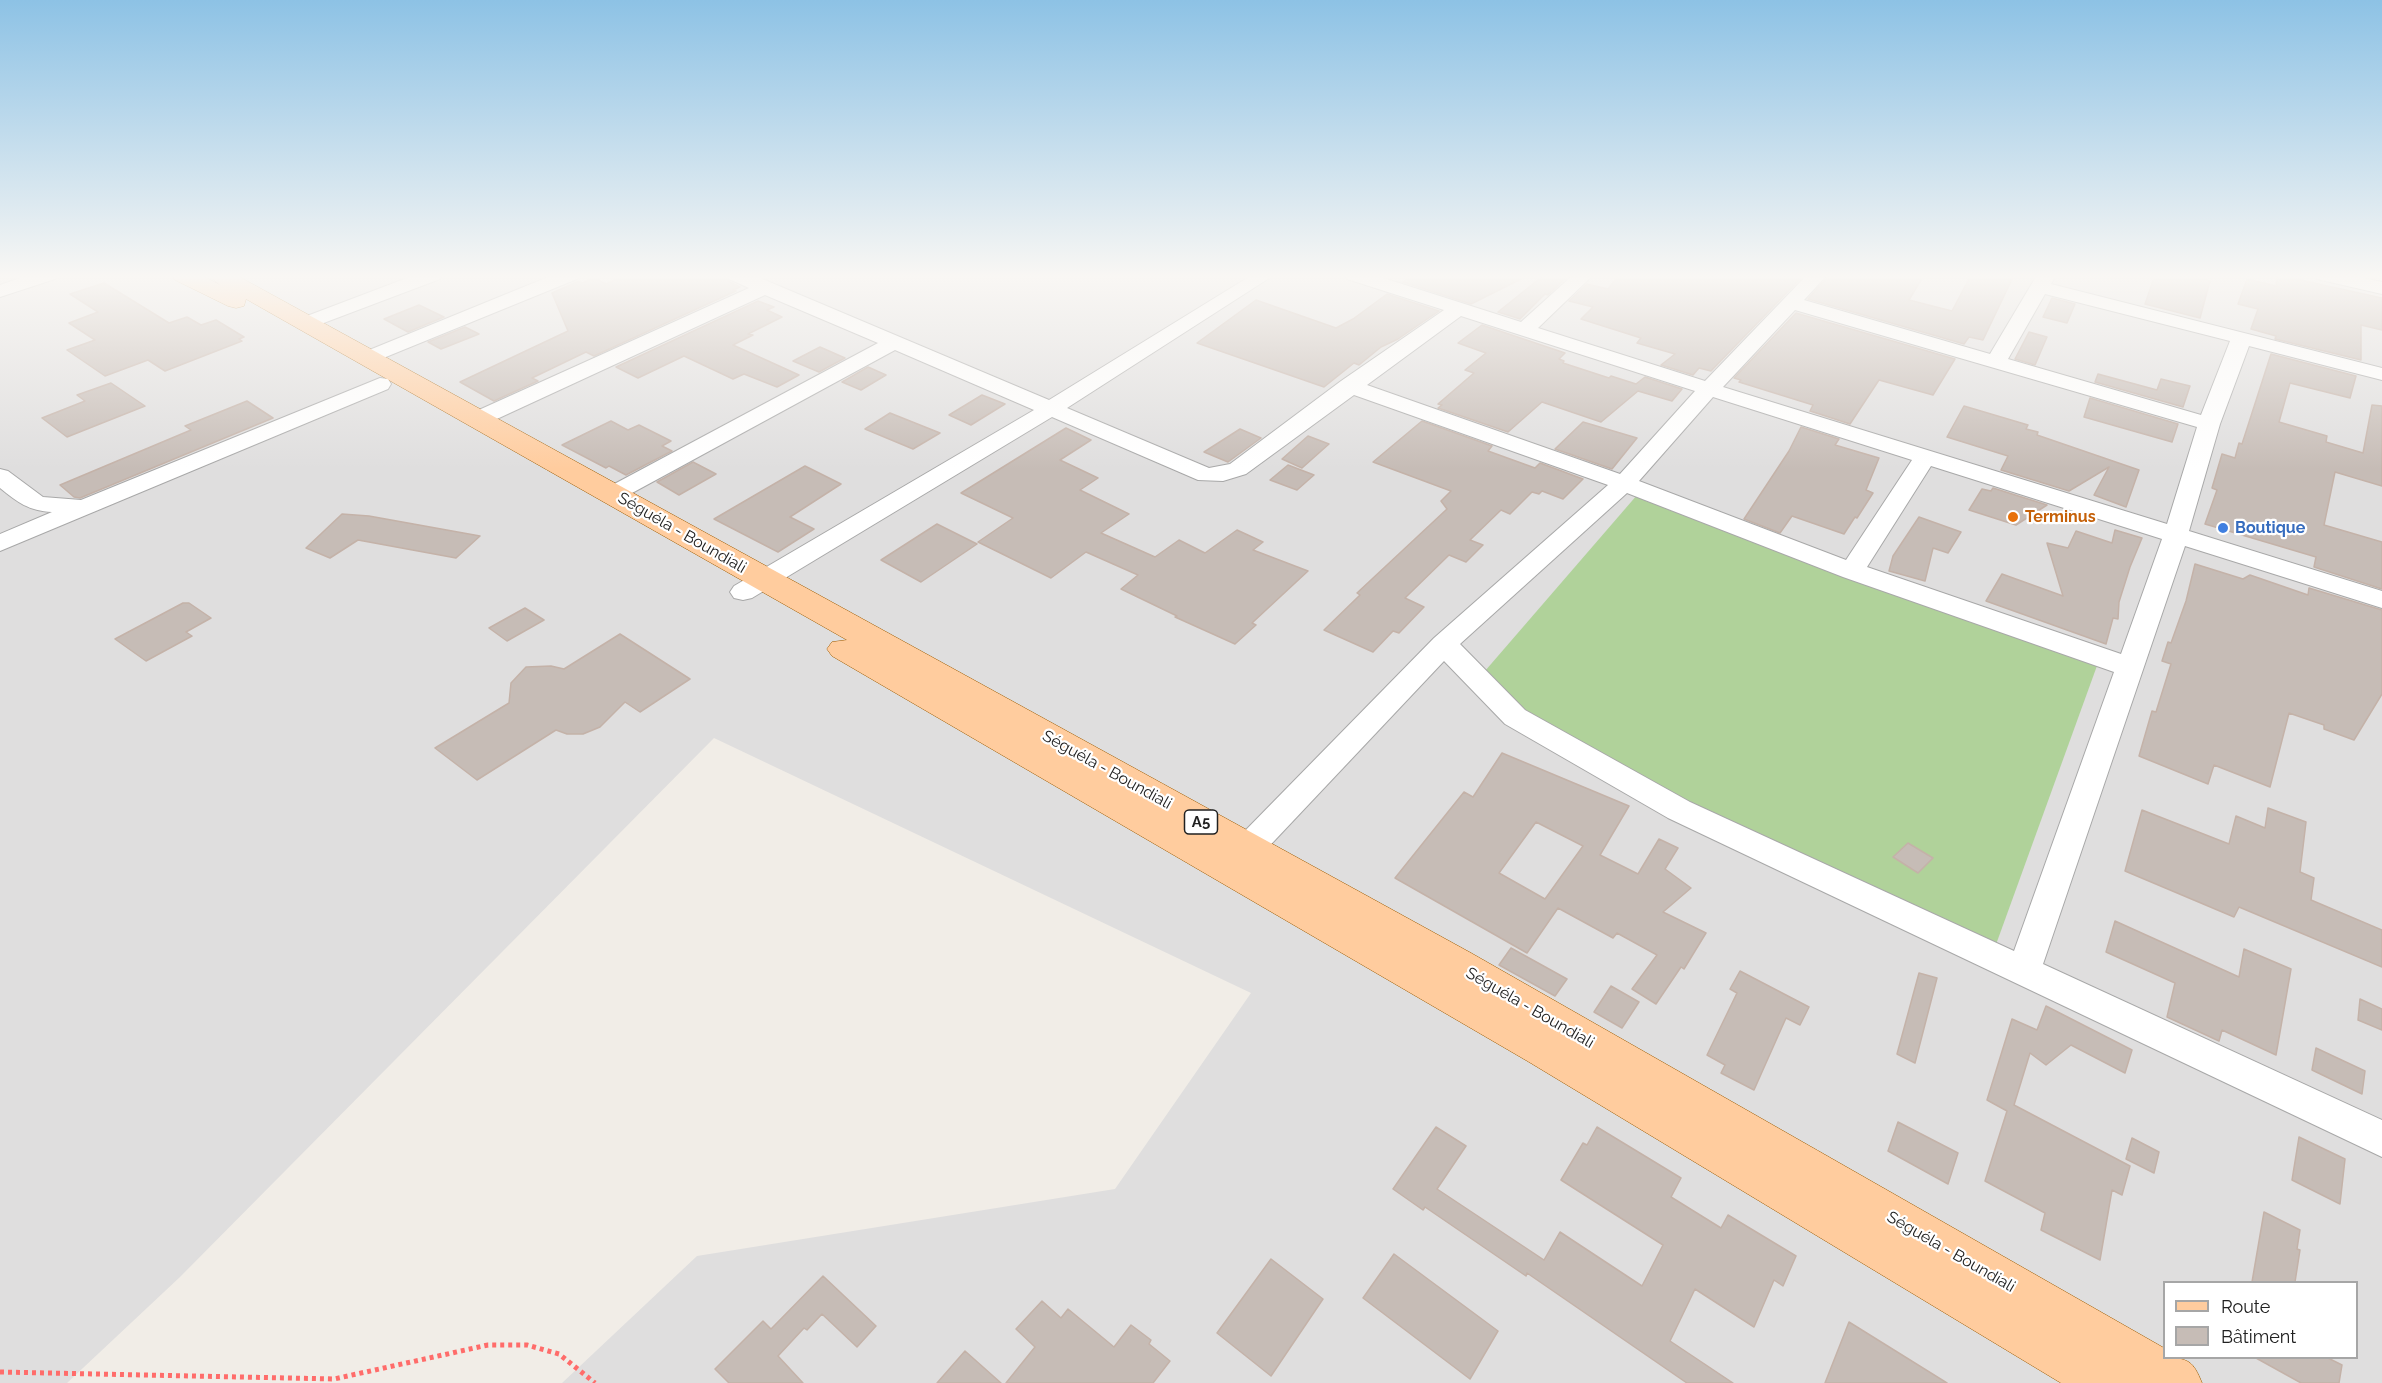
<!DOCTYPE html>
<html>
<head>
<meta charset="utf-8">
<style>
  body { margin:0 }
  #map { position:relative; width:2382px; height:1383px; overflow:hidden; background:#f1ede7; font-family:Raleway,sans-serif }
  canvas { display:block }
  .legend { position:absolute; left:2163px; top:1281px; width:195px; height:78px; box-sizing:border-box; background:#fff; border:2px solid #a6a6a6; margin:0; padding:8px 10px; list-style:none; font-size:18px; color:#212121 }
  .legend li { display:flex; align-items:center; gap:12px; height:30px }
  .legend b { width:30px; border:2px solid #a6a6a6 }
</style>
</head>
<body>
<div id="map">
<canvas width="2382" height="1383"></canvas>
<ul class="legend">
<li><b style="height:8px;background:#ffcc9e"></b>Route</li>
<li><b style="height:16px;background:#c6bcb6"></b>Bâtiment</li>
</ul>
</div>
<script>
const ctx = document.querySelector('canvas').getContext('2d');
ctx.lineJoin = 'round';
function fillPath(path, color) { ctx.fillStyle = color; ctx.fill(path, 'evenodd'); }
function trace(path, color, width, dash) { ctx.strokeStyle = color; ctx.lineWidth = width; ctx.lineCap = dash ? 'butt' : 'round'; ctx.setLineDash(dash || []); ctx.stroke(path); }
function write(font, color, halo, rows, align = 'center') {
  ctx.font = font + ' Raleway,sans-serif'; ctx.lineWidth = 4.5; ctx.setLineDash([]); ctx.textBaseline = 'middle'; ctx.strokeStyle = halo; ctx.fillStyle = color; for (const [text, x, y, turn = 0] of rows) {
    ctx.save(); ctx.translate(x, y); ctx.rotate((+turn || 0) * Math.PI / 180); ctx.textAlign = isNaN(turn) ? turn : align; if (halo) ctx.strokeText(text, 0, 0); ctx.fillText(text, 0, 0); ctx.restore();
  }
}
fillPath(new Path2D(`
  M0,275H2382V1383H562L697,1256L1115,1189L1251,993L714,738L180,1277L67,1383H0ZM2164,1282H2356V1358H2164Z`), '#dfdede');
fillPath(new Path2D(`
  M1644,487L2102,652L1994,950L1562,750L1485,671Z`), '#b0d29a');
const building = new Path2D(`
  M625,275H725L728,281L740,287L733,290L736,291L594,356L586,352L532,378L538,381L494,401L460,382L568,331L552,293L579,281L582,283L594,278L606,284Z
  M1411,275H1529L1471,304L1403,282Z
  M1544,275H1569L1548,295L1545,294L1520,319L1498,312Z
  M1619,275H1804L1711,371L1699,368L1693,375L1661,365L1675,354L1637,343L1641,338L1581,319L1593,307L1569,301L1587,284L1608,289Z
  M1829,275H1924L1909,300L1952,311L1971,275H2014L1983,340L1969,337L1964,344L1808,299Z
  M2155,275H2185L2210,281L2200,318L2145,304Z
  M2278,275L2382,298V330L2361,325V360L2275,339L2276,336L2251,329L2258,309L2238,304L2247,279L2276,286Z
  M104,283L169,323L187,317L201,325L216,320L244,337L239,339L242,341L165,371L148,360L105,376L67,350L95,340L69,323L98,312L70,294Z
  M1387,294L1439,311L1398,339L1381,347L1359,365L1354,363L1324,387L1197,343L1256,300L1336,328L1353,319Z
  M2052,298L2075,304L2067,323L2043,317Z
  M758,301L774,307L767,310L782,317L748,334L753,335L733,345L799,375L777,387L744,374L733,379L684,356L638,378L616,367Z
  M419,305L444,317L408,332L384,319Z
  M1796,313L1955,359L1933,395L1879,380L1850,424L1810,411L1813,405L1739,382L1741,380L1734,378Z
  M1482,325L1565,353L1559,359L1564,361L1563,363L1609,378L1611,376L1636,384L1645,377L1682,389L1672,401L1638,391L1601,422L1542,402L1508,432L1438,408L1442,405L1438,404L1474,373L1465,370L1486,353L1458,343Z
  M465,327L479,334L441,349L428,342Z
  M2029,332L2047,337L2035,365L2015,359Z
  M820,347L845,358L819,372L793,361Z
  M2271,354L2356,376L2350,398L2290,383L2279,422L2327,436L2326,442L2363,453L2372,405L2382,406V486L2335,472L2324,525L2382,542V589L2314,567L2316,557L2205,524L2217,490L2212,488L2222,454L2235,458L2239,443L2242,444Z
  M868,367L886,375L861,390L842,382Z
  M2098,374L2157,390L2161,379L2190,386L2183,407L2095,382Z
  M111,383L145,406L67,437L42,418L85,401L77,395Z
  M982,395L1005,404L971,425L949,415Z
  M2090,398L2178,424L2172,442L2084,417Z
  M247,401L273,418L80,498L74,497L60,485L191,430L185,426Z
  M1964,406L2028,425L2026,429L2038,432L2037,435L2139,470L2126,507L2094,495L2109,467L2069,491L2001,470L2008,456L1947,437Z
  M890,413L940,433L913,449L865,429Z
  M611,421L628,430L639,425L671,441L662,446L672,451L626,475L609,466L606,468L562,445Z
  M1422,421L1492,446L1488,451L1535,468L1540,463L1583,479L1563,499L1542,491L1539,494L1532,492L1510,514L1501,510L1470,540L1483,545L1466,562L1449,555L1405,598L1424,607L1399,633L1393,631L1373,652L1324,630L1360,595L1357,593L1447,509L1441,501L1451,491L1373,462Z
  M1583,422L1637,438L1612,469L1555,449Z
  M1801,427L1839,439L1835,445L1879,458L1866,490L1873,493L1857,518L1855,517L1844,534L1792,516L1780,533L1744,519L1789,451Z
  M1066,428L1091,440L1060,460L1098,478L1080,490L1129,514L1101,533L1155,557L1179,540L1205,553L1237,530L1263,542L1253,550L1308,571L1252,623L1256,625L1235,644L1175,617L1177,616L1121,589L1138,575L1086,552L1051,578L978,542L1013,518L961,493Z
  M1240,429L1261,438L1228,462L1204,452Z
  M1308,436L1329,444L1302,468L1282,459Z
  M693,462L716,474L679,495L657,482Z
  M1288,465L1314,475L1297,490L1270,480Z
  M805,466L841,484L790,517L814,529L778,552L714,519Z
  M1993,488L2047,505L2016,525L1969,510L1982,489L1991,491Z
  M342,514L369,516L480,536L456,558L358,540L330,558L306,548Z
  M1919,517L1961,532L1948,553L1933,548L1925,581L1889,571L1893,556Z
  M937,524L977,544L921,582L881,560Z
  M2115,530L2142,538L2130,567L2119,602L2118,619L2113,618L2106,644L1986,601L2002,574L2063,596L2047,543L2068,548L2076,531L2112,543Z
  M2195,564L2243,579L2250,575L2308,595L2309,588L2382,610V694L2354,740L2324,729V725L2289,713L2270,787L2214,765L2208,784L2139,756L2152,711L2156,712L2171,664L2162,661L2168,642L2171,643L2186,601Z
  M183,603H189L211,618L186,632L192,636L146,661L115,639Z
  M525,608L544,620L507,641L489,628Z
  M620,634L690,679L640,712L625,702L600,727L583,734H567L556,730L477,780L435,748L509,703L511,683L526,667L551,666L564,669Z
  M1502,753L1629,806L1600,855L1638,874L1659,839L1678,848L1665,869L1691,888L1663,912L1706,933L1684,969L1681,967L1656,1004L1632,989L1657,955L1617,933L1613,938L1558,908L1527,953L1395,878L1464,792L1473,797ZM1536,822L1583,846L1545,899L1499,873Z
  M2268,808L2306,822L2300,872L2314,878L2311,900L2382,930V967L2239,907L2234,917L2125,871L2142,810L2229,844L2236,816L2265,828Z
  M1908,843L1933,858L1918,873L1893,857Z
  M2115,921L2239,977L2244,949L2291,969L2276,1055L2222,1030L2219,1041L2167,1017L2175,983L2106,952Z
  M1511,948L1567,979L1555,996L1499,965Z
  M1740,971L1809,1007L1800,1025L1786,1018L1754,1090L1721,1073L1725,1065L1707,1055L1737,993L1730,989Z
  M1919,973L1937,978L1915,1063L1897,1054Z
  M1611,986L1639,1002L1622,1028L1594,1012Z
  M2360,999L2382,1009V1030L2358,1020Z
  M2046,1006L2132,1050L2125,1073L2071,1045L2046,1065L2030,1053L2014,1105L2130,1166L2122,1195L2112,1190L2100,1260L2041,1230L2045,1213L1985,1181L2007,1111L1987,1100L2012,1019L2037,1030Z
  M2316,1048L2365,1071L2362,1094L2312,1070Z
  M1898,1122L1958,1153L1948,1184L1888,1151Z
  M1436,1127L1466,1146L1437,1189L1544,1260L1560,1232L1642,1286L1663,1245L1561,1180L1583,1143L1587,1145L1597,1127L1681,1178L1671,1197L1721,1228L1728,1215L1796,1256L1783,1286L1774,1280L1754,1327L1695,1289L1670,1341L1733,1383H1687L1527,1273L1526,1276L1425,1207L1423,1210L1393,1189Z
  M2299,1137L2345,1159L2340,1204L2292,1180Z
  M2132,1138L2159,1152L2154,1173L2126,1159Z
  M2264,1212L2300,1230L2297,1249L2300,1250L2295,1282H2252Z
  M1394,1254L1498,1331L1470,1379L1363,1298Z
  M1271,1259L1323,1299L1271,1376L1217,1333Z
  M823,1276L876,1326L857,1347L822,1314L807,1330L804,1328L778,1356L803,1383H729L715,1369L763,1321L771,1329Z
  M1042,1301L1061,1318L1068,1309L1114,1347L1131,1325L1151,1340L1149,1344L1170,1361L1153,1383H1006L1035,1347L1016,1329Z
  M1849,1322L1947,1383H1825Z
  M965,1351L1001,1383H937Z
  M2256,1358H2328L2342,1365L2339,1383H2301Z`);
fillPath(building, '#c6bcb6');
trace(building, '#c4b2a8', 1.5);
const minor = new Path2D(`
  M29,275H57L55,279L0,297V285Z
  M415,275H442L440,279L313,327H299L296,323L299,319Z
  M553,275H579L577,279L376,361L369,363L362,361L359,357L362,353Z
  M727,275H753L1049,400L1252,275H1274L1067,408L1209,468L1230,464L1341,381L1444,310L1347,279L1345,275H1374L1521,322L1573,275H1593L1538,328L1705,381L1807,275H1827L1804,300L1990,354L2037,275H2056L2051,284L2382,368V380L2249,346L2220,424L2189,531L2382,591V608L2185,546L2043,964L2382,1120V1157L1668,818L1505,724L1444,661L1259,857L1248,860L1237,857L1232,848L1237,839L1434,638L1608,485L1354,395L1246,474L1223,481L1198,480L1052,417L752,598L743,600L734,598L730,592L734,586L1034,410L895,350L621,499L613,501L605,499L601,494L605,489L878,343L765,295L486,424L478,426L470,424L467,419L470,414L749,288L729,279ZM2045,294L2230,341L2201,415L2008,359ZM1795,310L2197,427L2167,524L1723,387ZM1461,316L1695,391L1620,474L1367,385ZM1713,397L1912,460L1846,560L1639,481ZM1931,466L2162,539L2121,654L1867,567ZM1627,493L1843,577L2114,672L2014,951L1690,802L1525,710L1460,644Z
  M2315,275H2350L2382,282V294L2317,279Z
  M380,378L388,379L391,384L388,389L0,551V534L52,512C29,511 17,502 0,488V469L8,471L43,497L81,500Z`);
const major = new Path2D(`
  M172,275H201L220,285L208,275H236L1471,953L2164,1348V1358C2189,1358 2193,1361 2202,1383H2061L1529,1062L832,656L827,649L832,642L847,640L246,299L244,306L236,308L228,306L175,280Z`);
trace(minor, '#a8a8a8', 2);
trace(major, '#9d5b00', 1);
trace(new Path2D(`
  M0,1372L334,1379L488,1345H527L559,1354L595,1383`), '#ff6c6a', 5, [4, 4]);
fillPath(minor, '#fff');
fillPath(major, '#ffcc9e');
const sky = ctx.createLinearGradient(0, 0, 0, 469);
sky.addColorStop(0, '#8dc2e5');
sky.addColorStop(0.59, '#f9f7f4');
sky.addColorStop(1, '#f9f7f400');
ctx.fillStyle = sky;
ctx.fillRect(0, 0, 2382, 469);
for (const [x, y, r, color] of [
  [2013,517,6,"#e8710a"],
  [2223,528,6,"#3f7fe0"]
]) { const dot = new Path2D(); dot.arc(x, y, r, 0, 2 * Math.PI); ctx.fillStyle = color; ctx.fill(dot); trace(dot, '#fff', 2); }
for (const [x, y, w] of [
  [1201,822,33]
]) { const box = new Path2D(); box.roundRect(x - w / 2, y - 12, w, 24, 4.5); ctx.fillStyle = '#fff'; ctx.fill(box); trace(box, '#212121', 1.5); }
write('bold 15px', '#212121', null, [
  ["A5",1201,822]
]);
write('bold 16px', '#c56008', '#fff', [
  ["Terminus",2025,517]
], 'left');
write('bold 16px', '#366cbe', '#fff', [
  ["Boutique",2235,528]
], 'left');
write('16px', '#212121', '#fff', [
  ["Séguéla - Boundiali",682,533,30],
  ["Séguéla - Boundiali",1107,770,29],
  ["Séguéla - Boundiali",1530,1008,30],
  ["Séguéla - Boundiali",1951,1252,30]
]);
</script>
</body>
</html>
